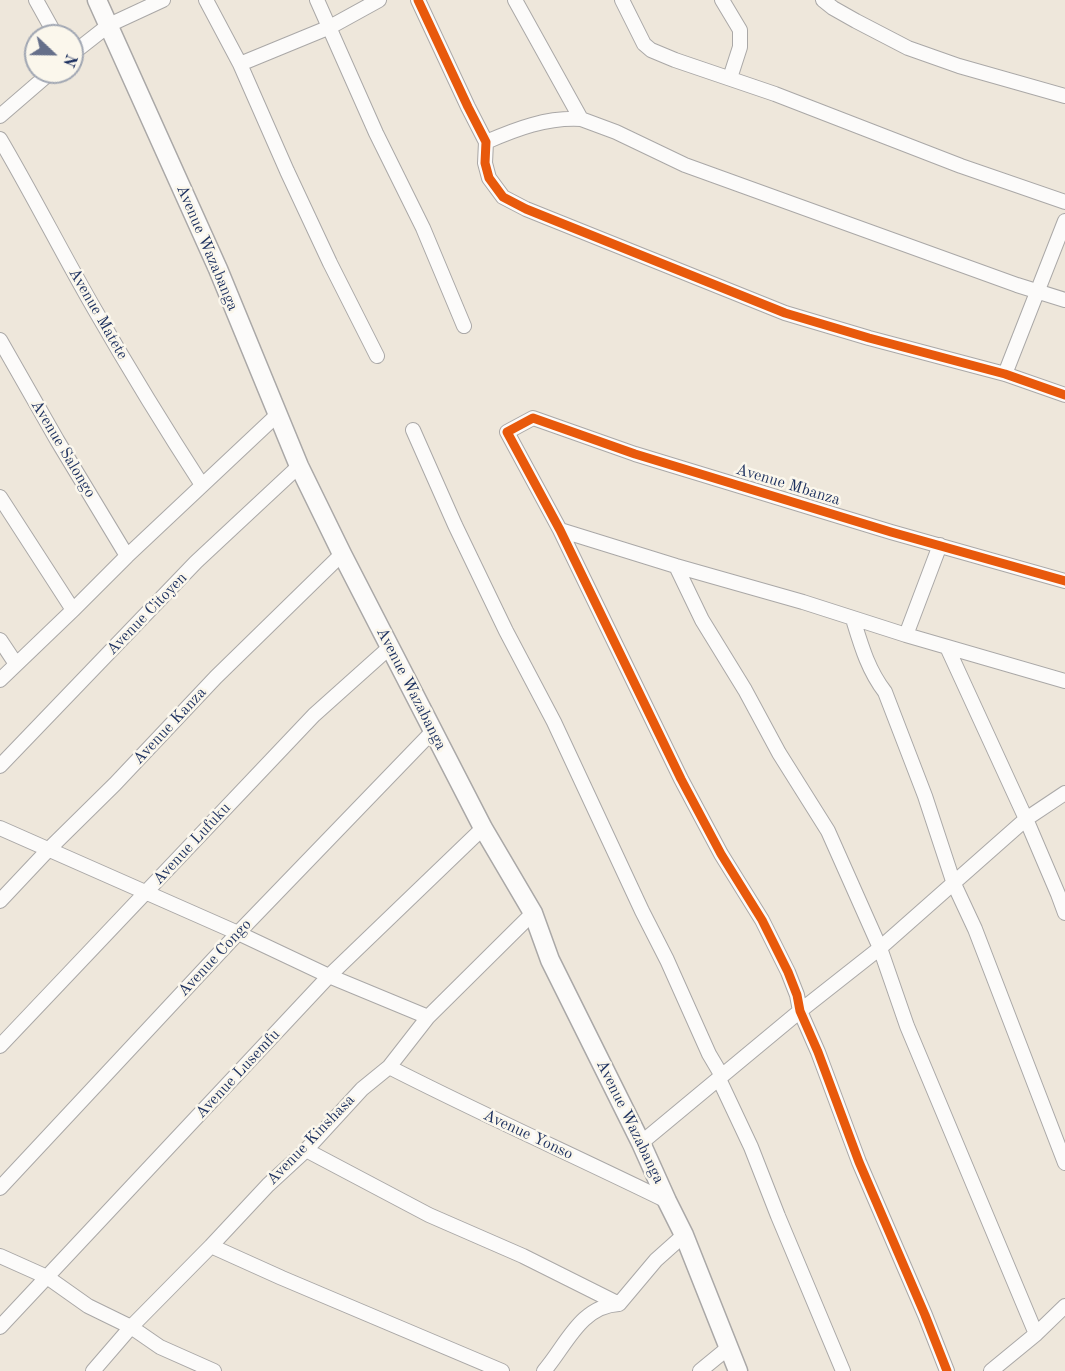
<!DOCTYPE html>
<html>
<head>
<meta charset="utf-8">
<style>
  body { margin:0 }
  #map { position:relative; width:1065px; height:1371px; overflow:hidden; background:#eee7db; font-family:"Old Standard TT",serif }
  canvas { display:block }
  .north { position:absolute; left:24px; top:24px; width:60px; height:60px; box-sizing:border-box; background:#fbf7ec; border:2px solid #a1a7b3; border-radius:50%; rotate:112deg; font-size:16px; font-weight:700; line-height:24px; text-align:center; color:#1b2f5e }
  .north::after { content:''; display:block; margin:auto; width:21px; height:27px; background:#656f8a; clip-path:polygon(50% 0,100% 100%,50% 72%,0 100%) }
</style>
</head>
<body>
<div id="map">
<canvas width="1065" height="1371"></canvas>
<div class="north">N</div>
</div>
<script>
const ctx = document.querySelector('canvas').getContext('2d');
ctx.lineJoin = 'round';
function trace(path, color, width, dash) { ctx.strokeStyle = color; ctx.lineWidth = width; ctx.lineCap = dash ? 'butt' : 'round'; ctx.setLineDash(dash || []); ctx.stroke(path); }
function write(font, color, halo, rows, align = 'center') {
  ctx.font = font + ' "Old Standard TT",serif'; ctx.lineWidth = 5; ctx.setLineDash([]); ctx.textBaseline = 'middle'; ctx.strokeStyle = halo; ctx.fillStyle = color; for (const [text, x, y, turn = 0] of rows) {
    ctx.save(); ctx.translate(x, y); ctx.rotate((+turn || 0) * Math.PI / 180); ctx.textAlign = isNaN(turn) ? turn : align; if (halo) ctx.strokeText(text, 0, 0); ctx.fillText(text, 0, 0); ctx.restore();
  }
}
const minor = new Path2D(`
  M36,0L56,36
  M206,0L240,64L287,171L330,263L377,356
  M317,0L376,133L423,228L464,326
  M418,0L468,107L486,142L485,163L489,178L503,197L526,209L785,313L869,338L1005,374L1065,395
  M515,0L581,119L616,132L685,165L1017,285L1065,300
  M622,0L644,44L651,50L675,60L775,94L961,166L1065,202
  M722,0L740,30V47L730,78
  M823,0L833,8L856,21L908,48L959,66L1065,96
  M72,54L109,25L163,0
  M240,64L330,27L379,0
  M0,116L51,72
  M0,139C33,195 62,253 95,310C129,369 165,428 202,485
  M486,142C516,129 547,117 581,119
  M0,340L57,440L127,556
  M1005,374L1065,221
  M413,430L455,525L506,631L554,722L642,911L667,960L709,1054L722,1076
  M0,497L73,610
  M560,530L676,566L803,602L906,635L1065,681
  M676,566L702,620L745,690L779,753L828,831L880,948L907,1026L1036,1334
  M853,619C861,645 868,670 885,692L925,796L954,884L975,929L1065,1163
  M906,635L940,545
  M0,640L16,664
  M947,647L1026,819L1058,894L1065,913
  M0,680L73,610L127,556L277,415
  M0,766L196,562L299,466
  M0,828L238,933L329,976L428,1017
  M0,901L48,850L115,784L216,677L342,554
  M0,1046L314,715L390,647
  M389,1067C481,1114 575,1156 667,1201
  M719,1079L751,1147L778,1216L843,1371
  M641,1143L800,1011L880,948L1026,819L1065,793
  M306,1150L429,1215L523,1256L619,1304
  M0,1188L238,933L433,731
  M211,1246L282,1278L502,1371
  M0,1256L47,1277L88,1306L131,1327L160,1347L214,1371
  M0,1327L329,976L483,828
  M93,1371L131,1327L211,1246L268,1185L306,1150L362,1089L389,1067L428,1017L533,913
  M544,1371C566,1346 580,1306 619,1304L656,1260L684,1235
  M700,1371L728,1348
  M947,1371L925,1315L859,1162L818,1052L800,1011L797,995L788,972L762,920L721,854L681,779L560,530L507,432L533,418L635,454L891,532L1065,581
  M991,1371L1036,1334L1065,1306`);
const secondary = new Path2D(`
  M97,0L218,269L299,466L342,554L483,828L533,913L550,960L641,1143L667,1201L684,1235L738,1371`);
trace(minor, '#aaa8a7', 16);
trace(secondary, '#aaa8a7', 21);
trace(minor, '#fcfbfa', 14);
trace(secondary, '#fcfbfa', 18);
trace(new Path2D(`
  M418,0L468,107L486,142L485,163L489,178L503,197L526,209L785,313L869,338L1005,374L1065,395
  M947,1371L925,1315L859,1162L818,1052L800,1011L797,995L788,972L762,920L721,854L681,779L560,530L507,432L533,418L635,454L891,532L1065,581`), '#e8590c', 9);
write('16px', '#1b2f5e', '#fbf7ec', [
  ["Avenue Wazabanga",207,248,67],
  ["Avenue Matete",98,314,60],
  ["Avenue Salongo",63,449,59],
  ["Avenue Mbanza",788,485,17],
  ["Avenue Citoyen",147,614,-46],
  ["Avenue Wazabanga",411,689,63],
  ["Avenue Kanza",170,726,-47],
  ["Avenue Lufuku",192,844,-47],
  ["Avenue Congo",215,958,-47],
  ["Avenue Lusemfu",238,1074,-47],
  ["Avenue Wazabanga",630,1122,64],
  ["Avenue Yonso",528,1135,25],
  ["Avenue Kinshasa",311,1140,-46]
]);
</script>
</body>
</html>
